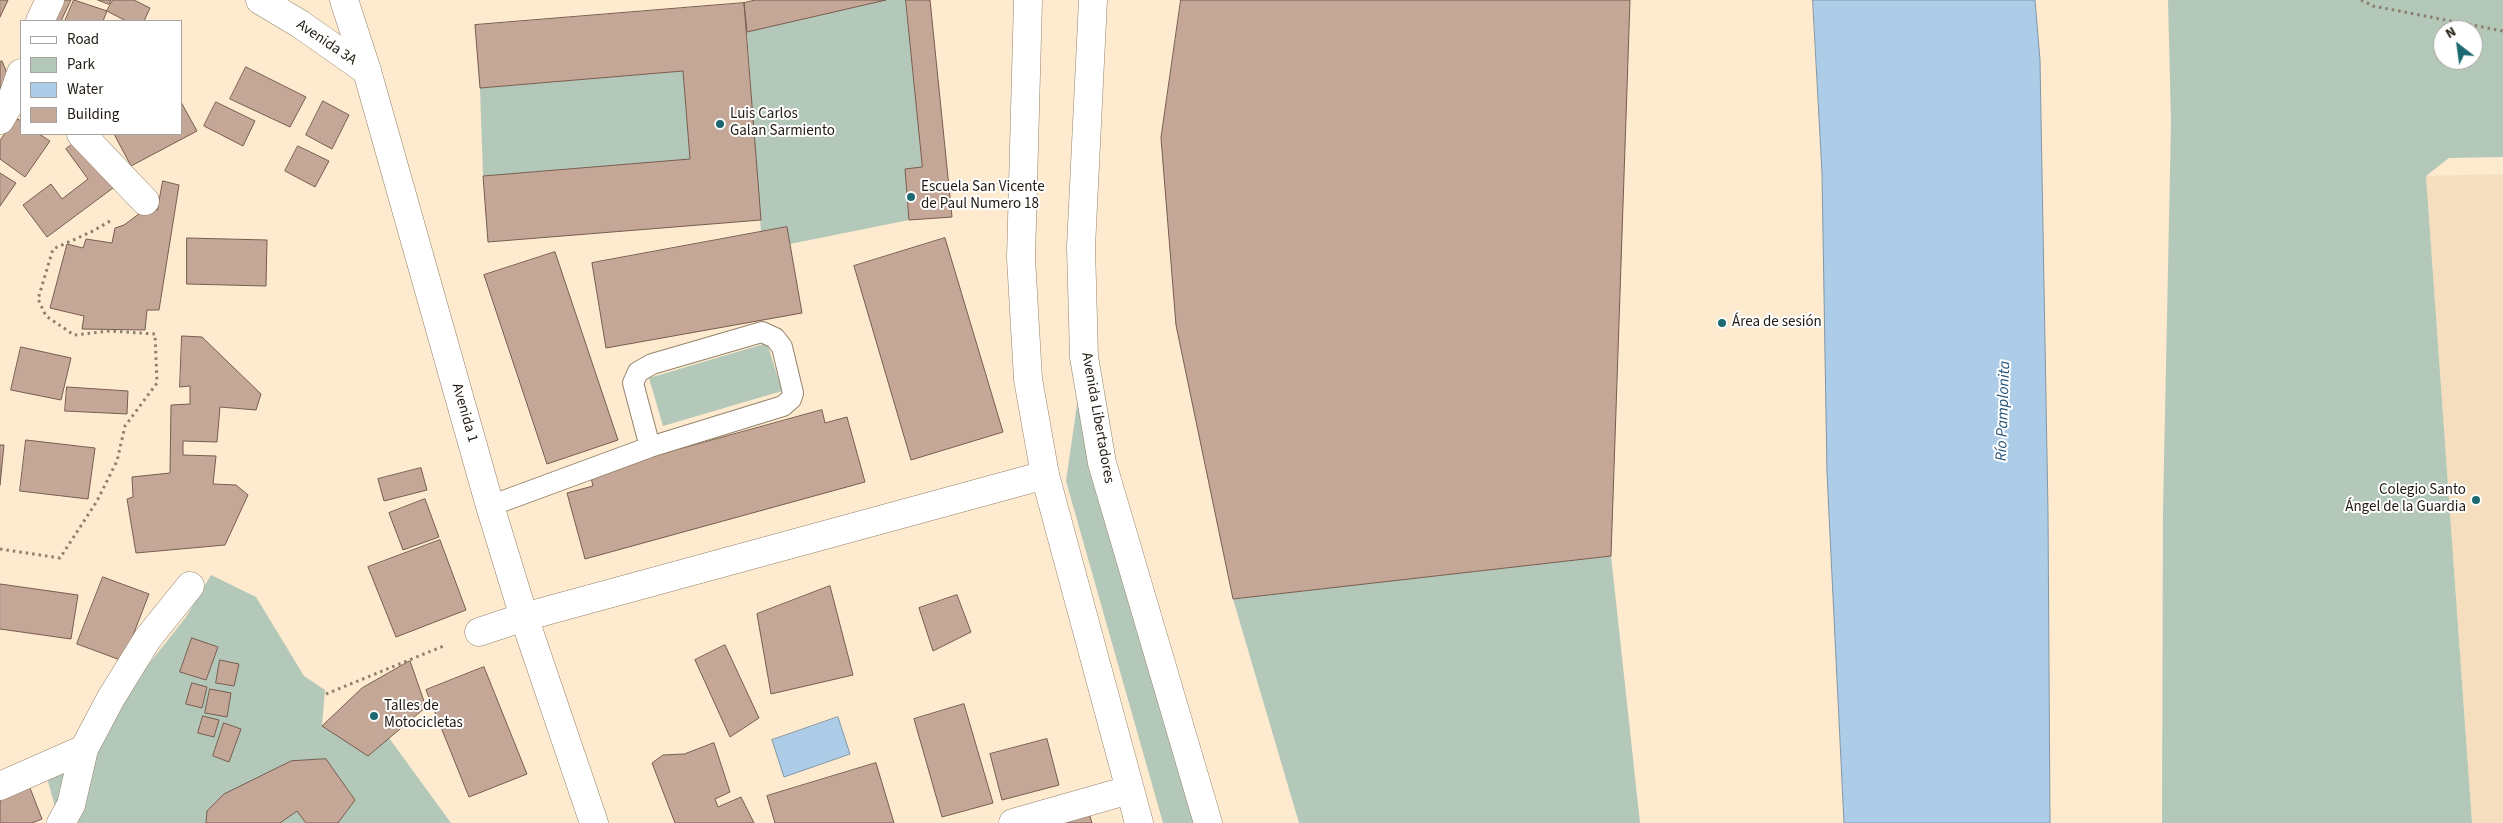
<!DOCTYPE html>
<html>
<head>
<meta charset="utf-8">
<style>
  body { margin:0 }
  #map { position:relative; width:2503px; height:823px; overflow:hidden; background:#fdeacf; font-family:"Source Sans 3",sans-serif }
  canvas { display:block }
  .legend { position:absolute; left:20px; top:20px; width:162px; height:115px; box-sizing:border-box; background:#fff; border:1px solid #a6a39f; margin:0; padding:6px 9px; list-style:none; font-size:15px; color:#201a10 }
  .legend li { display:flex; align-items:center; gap:10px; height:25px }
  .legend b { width:25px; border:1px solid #a6a39f }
  .north { position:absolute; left:2433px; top:20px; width:50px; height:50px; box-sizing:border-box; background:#fff; border:1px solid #a6a39f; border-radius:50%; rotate:330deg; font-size:14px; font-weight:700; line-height:20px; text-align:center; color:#201a10 }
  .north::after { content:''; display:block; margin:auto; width:18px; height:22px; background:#1d6971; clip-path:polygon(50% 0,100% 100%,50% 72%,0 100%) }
</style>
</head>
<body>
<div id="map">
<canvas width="2503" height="823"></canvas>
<ul class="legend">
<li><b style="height:6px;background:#fff"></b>Road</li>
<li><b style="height:14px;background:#b3c8b9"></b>Park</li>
<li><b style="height:14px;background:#accce7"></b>Water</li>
<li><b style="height:14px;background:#c4a797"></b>Building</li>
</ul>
<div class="north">N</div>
</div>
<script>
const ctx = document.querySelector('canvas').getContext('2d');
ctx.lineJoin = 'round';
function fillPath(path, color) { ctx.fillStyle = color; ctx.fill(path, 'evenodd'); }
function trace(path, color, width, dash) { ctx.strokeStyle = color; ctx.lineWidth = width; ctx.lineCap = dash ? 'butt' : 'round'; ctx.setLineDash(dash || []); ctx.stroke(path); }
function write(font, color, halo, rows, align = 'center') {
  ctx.font = font + ' "Source Sans 3",sans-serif'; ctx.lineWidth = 4; ctx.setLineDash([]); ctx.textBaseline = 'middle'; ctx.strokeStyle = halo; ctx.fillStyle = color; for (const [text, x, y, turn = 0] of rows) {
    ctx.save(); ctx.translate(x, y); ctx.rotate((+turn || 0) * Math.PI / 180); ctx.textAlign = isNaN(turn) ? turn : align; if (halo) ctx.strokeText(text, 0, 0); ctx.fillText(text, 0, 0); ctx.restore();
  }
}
fillPath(new Path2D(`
  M2503,174V823H2472L2426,176Z`), '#f5debd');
fillPath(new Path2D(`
  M886,0H906L922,167L905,170L909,220L790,244L787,227L761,232L747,32Z
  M2168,0H2503V157L2449,158L2426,176L2472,823H2162L2163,510L2171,122ZM2443,30H2473V60H2443Z
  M683,71L690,159L483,176L480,88Z
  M767,343L782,391L663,426L649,378Z
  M1083,363L1206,823H1163L1066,481Z
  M1611,556L1640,823H1299L1233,599Z
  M211,575L256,597L304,676L325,690L322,726L389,738L451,823H56V810L47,778L107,717L186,617Z`), '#b3c8b9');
const water = new Path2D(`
  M1813,0H2035L2040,60L2048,512L2050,823H1844L1827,473L1822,173Z
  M838,717L850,754L784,777L772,740Z`);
fillPath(water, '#accce7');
trace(water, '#8297a6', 1);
const building = new Path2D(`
  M0,0H8L0,17Z
  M51,0H71L61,21H41Z
  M74,0L107,11L103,21H65Z
  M98,0H111L109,4Z
  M113,0H134L150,8L144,21H126L107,11Z
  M756,0H886L747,32L744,3Z
  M906,0H930L952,217L909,220L905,169L922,167Z
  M1181,0H1630L1611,556L1233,599L1176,325L1161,138Z
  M744,3L761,220L488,242L483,176L690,159L683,71L480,88L475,25Z
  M2,61L11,83L0,88V62Z
  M246,67L306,97L290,127L230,99Z
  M323,101L349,115L332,149L306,135Z
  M181,102L197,131L131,166L114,134H181Z
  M216,102L255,121L243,146L204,126Z
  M16,118L21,121V134H39L50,141L25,177L0,159V141Z
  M82,137L117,185L47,237L23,205L51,184L62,199L88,179L66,149Z
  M298,146L329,161L315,187L285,171Z
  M0,173L16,183L0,206Z
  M163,181L179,185L159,310H147L145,330L82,329L84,316L50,308L67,244L83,248L86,239L112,243L115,228L124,225L147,208L157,210Z
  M787,227L802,313L606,348L592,263Z
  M187,238L267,240L266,286L187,284Z
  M945,238L1003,432L911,460L854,266Z
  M555,252L618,440L547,464L484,275Z
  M182,336L202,337L261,394L256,410L220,407L217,442L183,441V455L216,456L213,484L236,485L248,495L225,545L136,553L127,499L133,497L132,477L170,473L171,405L190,404V386L180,387Z
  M21,347L71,358L61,400L11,390Z
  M67,387L128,391L127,414L65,411Z
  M822,410L825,423L847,417L865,482L585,559L567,493L593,486L590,474Z
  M26,440L95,448L88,499L20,491Z
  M0,445H4L0,485Z
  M421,468L427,490L384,501L378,479Z
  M425,499L439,537L403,550L389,513Z
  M440,540L466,610L396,637L368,567Z
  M103,577L149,594L123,661L77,644Z
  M0,584L78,595L71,639L0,629Z
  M830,586L853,675L771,694L757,614Z
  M957,595L971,632L933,651L919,608Z
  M192,638L218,647L206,680L180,672Z
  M725,645L759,718L730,737L695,660Z
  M220,660L239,664L234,686L216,683Z
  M410,661L426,707L368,756L322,726L362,688Z
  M484,667L527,774L469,797L426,690Z
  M192,683L207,687L202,708L186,704Z
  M210,689L231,693L227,717L205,713Z
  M964,704L993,803L942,817L914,719Z
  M203,716L219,720L214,737L198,733Z
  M224,723L241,729L229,762L213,756Z
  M1047,739L1059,785L1002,800L990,754Z
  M714,743L730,792L715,799L718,807L741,797L754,823H675L652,763L663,755L684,754Z
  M326,759L355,800L338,823H306L297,811L280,823H206L207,811L224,794L291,761Z
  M876,763L894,823H775L767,796Z
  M30,788L42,819L32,823H0V799Z
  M1089,813L1092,823H1059Z`);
fillPath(building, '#c4a797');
trace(building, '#775d4f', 1);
const lane = new Path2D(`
  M490,506L650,447L783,406L791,399L793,393L782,347L775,338L762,332L652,364L638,372L633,383L650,447`);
const street = new Path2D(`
  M260,0L300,24L367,71
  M40,21L50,0
  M0,120L12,99L21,73
  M81,134L145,201
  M479,632L524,617L1045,475
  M0,786L84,749
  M61,823L71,805L84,749L111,698L148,638L190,586
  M1013,823L1129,790`);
const secondary = new Path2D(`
  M344,0L367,71L490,506L524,617L594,823`);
const primary = new Path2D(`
  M1028,0L1021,258L1028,379L1045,475L1139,823
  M1093,0L1081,247L1084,357L1102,463L1208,823`);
trace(lane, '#94836a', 22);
trace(street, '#94836a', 29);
trace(secondary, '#94836a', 29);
trace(primary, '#94836a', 29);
trace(new Path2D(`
  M2361,0L2373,6L2503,31
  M0,549L60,558L97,501L117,461L125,426L157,383L155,334L110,331L74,335L46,316L38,299L53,249L91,232L112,220
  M326,694L446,645`), '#8c7f6d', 3, [2.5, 4]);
trace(lane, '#fff', 20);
trace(street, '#fff', 28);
trace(secondary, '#fff', 28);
trace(primary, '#fff', 28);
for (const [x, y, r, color] of [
  [720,124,5,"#1d6971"],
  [911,197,5,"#1d6971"],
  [1722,323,5,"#1d6971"],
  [2476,500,5,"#1d6971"],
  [374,716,5,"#1d6971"]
]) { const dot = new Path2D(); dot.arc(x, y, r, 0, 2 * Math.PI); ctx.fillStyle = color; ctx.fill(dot); trace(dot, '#fff', 2); }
write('15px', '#201a10', '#fff', [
  ["Avenida 3A",326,43,34],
  ["Avenida 1",464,413,74],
  ["Avenida Libertadores",1097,418,80]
]);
write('15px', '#201a10', '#fff', [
  ["Luis Carlos",730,115],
  ["Galan Sarmiento",730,132],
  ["Escuela San Vicente",921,188],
  ["de Paul Numero 18",921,205],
  ["Área de sesión",1732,323],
  ["Colegio Santo",2466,491,"right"],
  ["Ángel de la Guardia",2466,508,"right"],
  ["Talles de",384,707],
  ["Motocicletas",384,724]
], 'left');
write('italic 16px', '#235379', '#fff', [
  ["Río Pamplonita",2004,411,-88]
]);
</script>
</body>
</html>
